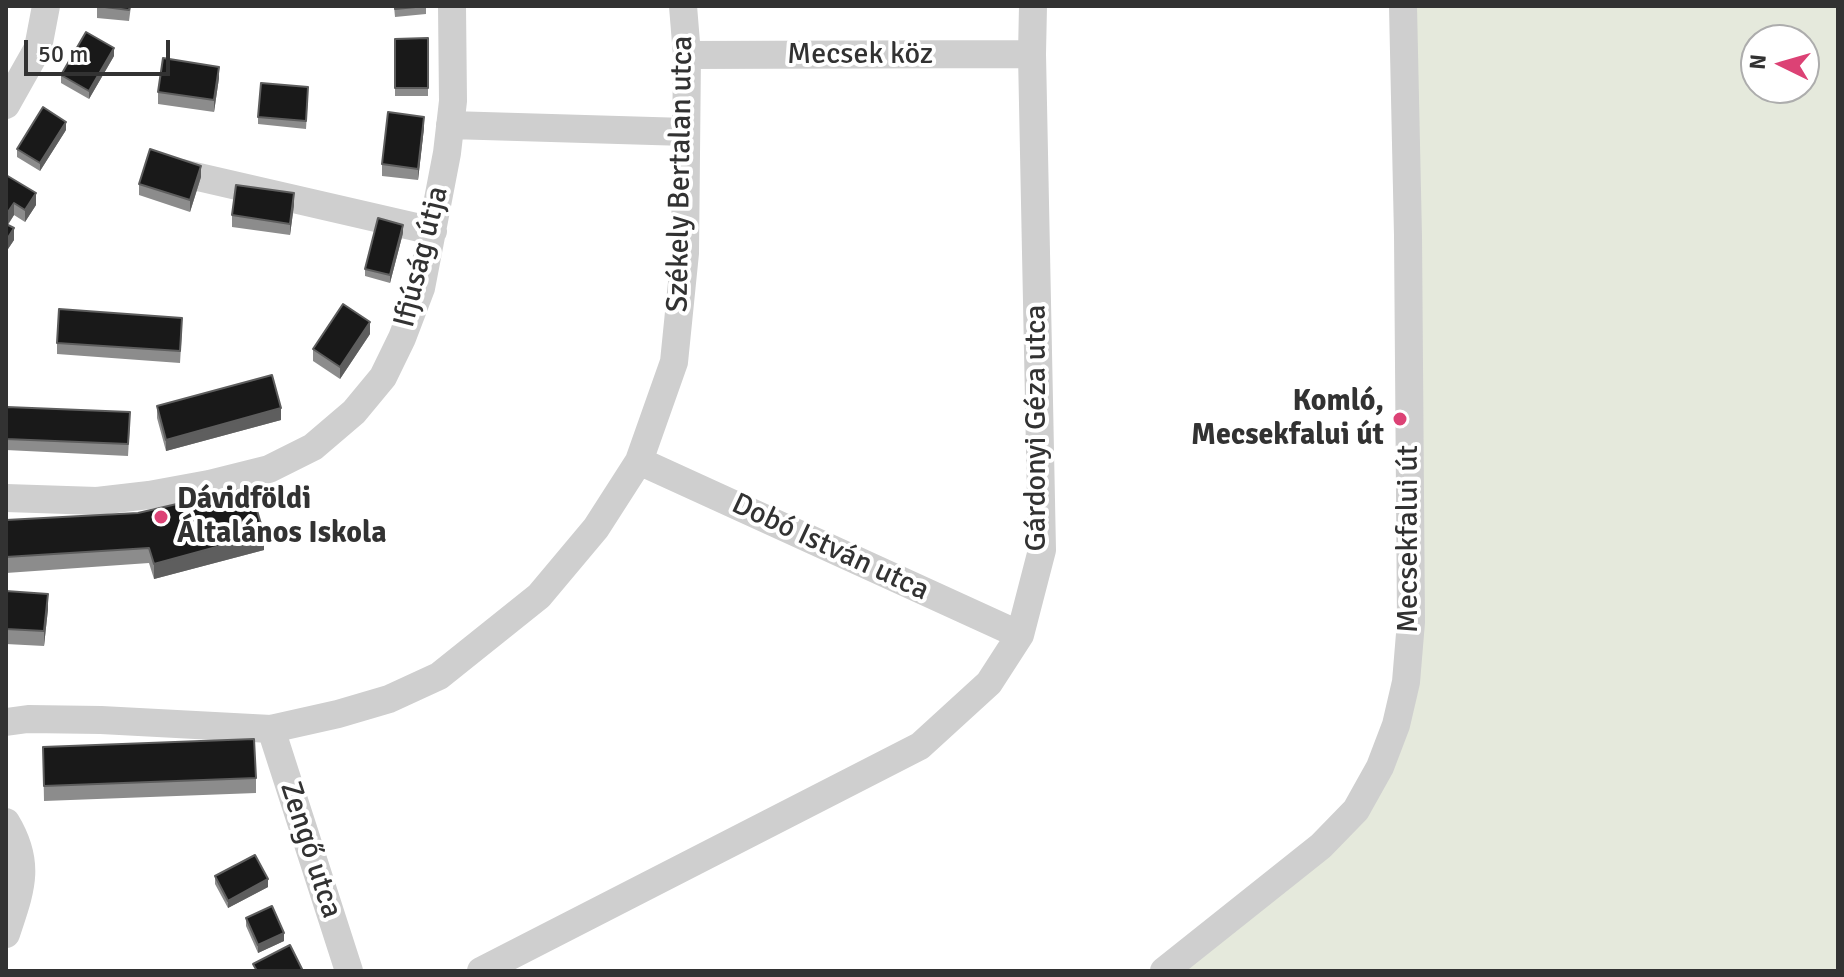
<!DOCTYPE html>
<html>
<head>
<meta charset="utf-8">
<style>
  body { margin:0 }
  #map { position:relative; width:1844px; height:977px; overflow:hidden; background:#fff; font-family:Signika,sans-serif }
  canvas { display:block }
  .frame { position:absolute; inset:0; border:8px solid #323232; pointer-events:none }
  .north { position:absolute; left:1740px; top:24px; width:80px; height:80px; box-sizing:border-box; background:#fff; border:2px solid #adadad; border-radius:50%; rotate:275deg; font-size:22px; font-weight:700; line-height:32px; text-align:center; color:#323232 }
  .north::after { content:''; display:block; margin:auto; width:28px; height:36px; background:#dc4275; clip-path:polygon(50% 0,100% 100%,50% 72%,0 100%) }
  .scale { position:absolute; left:24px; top:40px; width:146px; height:36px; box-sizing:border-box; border:4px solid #323232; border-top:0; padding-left:10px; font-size:24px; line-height:28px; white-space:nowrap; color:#323232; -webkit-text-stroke:6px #fff; paint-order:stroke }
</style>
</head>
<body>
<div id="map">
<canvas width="1844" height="977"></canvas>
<div class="frame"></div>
<div class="north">N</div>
<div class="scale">50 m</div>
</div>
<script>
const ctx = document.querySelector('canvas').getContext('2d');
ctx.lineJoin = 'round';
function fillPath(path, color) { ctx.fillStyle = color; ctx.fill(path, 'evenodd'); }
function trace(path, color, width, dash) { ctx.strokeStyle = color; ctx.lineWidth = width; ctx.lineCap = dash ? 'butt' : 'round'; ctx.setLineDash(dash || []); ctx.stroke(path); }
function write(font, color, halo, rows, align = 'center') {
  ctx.font = font + ' Signika,sans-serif'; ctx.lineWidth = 8; ctx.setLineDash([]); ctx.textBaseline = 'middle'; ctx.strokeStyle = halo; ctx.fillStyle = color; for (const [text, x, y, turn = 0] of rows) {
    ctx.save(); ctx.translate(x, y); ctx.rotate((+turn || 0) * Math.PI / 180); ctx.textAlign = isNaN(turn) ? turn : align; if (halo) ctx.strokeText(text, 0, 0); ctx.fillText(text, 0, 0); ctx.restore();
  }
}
fillPath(new Path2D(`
  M1403,6H1838V971H1164L1356,810L1406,682ZM1756,40H1804V88H1756Z`), '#e5e9dc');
trace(new Path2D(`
  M687,55L1032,54
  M6,105L38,48L46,6
  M450,125L686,132
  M181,173L433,231
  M639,461L1020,635
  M6,498L97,501L149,495L209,484L269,469L313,447L354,412L383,377L402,338L421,288L447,153L453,101L452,6
  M6,722L28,719L101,720L271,729L338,714L389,699L439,676L539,596L596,528L639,461L674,362L685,253L687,55L683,6
  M271,729L349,971
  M6,822C32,865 20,891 6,934
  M481,971L920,746L989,683L1020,635L1042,550L1032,54L1033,6
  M1164,971L1321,846L1356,810L1380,767L1396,725L1406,682L1411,622L1408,236L1403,6`), '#cfcfcf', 28);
fillPath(new Path2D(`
  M97,6H131L129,21L97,18Z
  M394,6H426V14L395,17Z
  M428,38V96H395V39Z
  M114,56L89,99L61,83V75Z
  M219,78L214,112L158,104V92Z
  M308,95L306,129L258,124V117Z
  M424,128L418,180L382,176V164Z
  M66,130L40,171L17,157V149Z
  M6,175L36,205L25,222L14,215L8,225L14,240L6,252Z
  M201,177L190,212L139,195V184Z
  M294,205L290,235L232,227V215Z
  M403,233L390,283L365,276V269Z
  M182,330L180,363L57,354V343Z
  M370,334L340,379L313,361V349Z
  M157,406L281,420L166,451L157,418Z
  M7,407L130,423L128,456L6,450Z
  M6,520L264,550L154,579L149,563L6,573Z
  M6,591L48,609L44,646L6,644Z
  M43,747L256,778V793L44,801Z
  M215,876L268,887L228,908L215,884Z
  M246,918L284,941L258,953L246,926Z`), '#8c8c8c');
fillPath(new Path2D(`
  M114,48V56L89,99V91Z
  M219,67V78L214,112V100Z
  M424,117V128L418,180V169Z
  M66,122V130L40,171V163Z
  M201,166V177L190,212V200Z
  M36,193V205L25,222V210Z
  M294,193V205L290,235V224Z
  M14,203V215L6,227V215Z
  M403,225V233L390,283V275Z
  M14,228V240L6,252V241Z
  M370,322V334L340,379V367Z
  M281,408V420L166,451V440Z
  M264,534V550L154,579V564Z
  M48,594V609L44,646V631Z
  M268,879V887L228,908V901Z
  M284,933V941L258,953V945Z`), '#5e5e5e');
const building = new Path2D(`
  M97,6H130L129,10Z
  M395,6H426L395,9Z
  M86,32L114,48L89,91L61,75Z
  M428,38V88H395V39Z
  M163,58L219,67L214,100L158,92Z
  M261,83L308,87L306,121L258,117Z
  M43,107L66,122L40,163L17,149Z
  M388,112L424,117L418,169L382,164Z
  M150,149L201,166L190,200L139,184Z
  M6,175L36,193L25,210L14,203L6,215Z
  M236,185L294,193L290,224L232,215Z
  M378,218L403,225L390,275L365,269Z
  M6,224L14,228L6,241Z
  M343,304L370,322L340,367L313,349Z
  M59,309L182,318L180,351L57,343Z
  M272,375L281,408L166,440L157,406Z
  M7,407L130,412L128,444L6,439Z
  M250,487L264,534L154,564L149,548L6,557V520L138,513Z
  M6,591L48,594L44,631L6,629Z
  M254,739L256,778L44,786L43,747Z
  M255,855L268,879L228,901L215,876Z
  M272,906L284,933L258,945L246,918Z
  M290,945L303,971H257L253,964Z`);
fillPath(building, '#191919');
trace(building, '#5e5e5e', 2);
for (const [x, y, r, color] of [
  [1400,419,8,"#dc4275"],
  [161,517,8,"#dc4275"]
]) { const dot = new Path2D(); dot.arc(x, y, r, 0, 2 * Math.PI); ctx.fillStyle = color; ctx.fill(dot); trace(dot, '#fff', 3); }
write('30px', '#323232', '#fff', [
  ["Mecsek köz",860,55],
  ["Székely Bertalan utca",681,174,-89],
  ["Ifjúság útja",422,257,-76],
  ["Gárdonyi Géza utca",1037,428,-90],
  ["Mecsekfalui út",1409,539,-90],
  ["Dobó István utca",830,548,25],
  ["Zengő utca",310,850,72]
]);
write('bold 30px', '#323232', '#fff', [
  ["Komló,",1384,402],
  ["Mecsekfalui út",1384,436],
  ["Dávidföldi",177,500,"left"],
  ["Általános Iskola",177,534,"left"]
], 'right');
</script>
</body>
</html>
